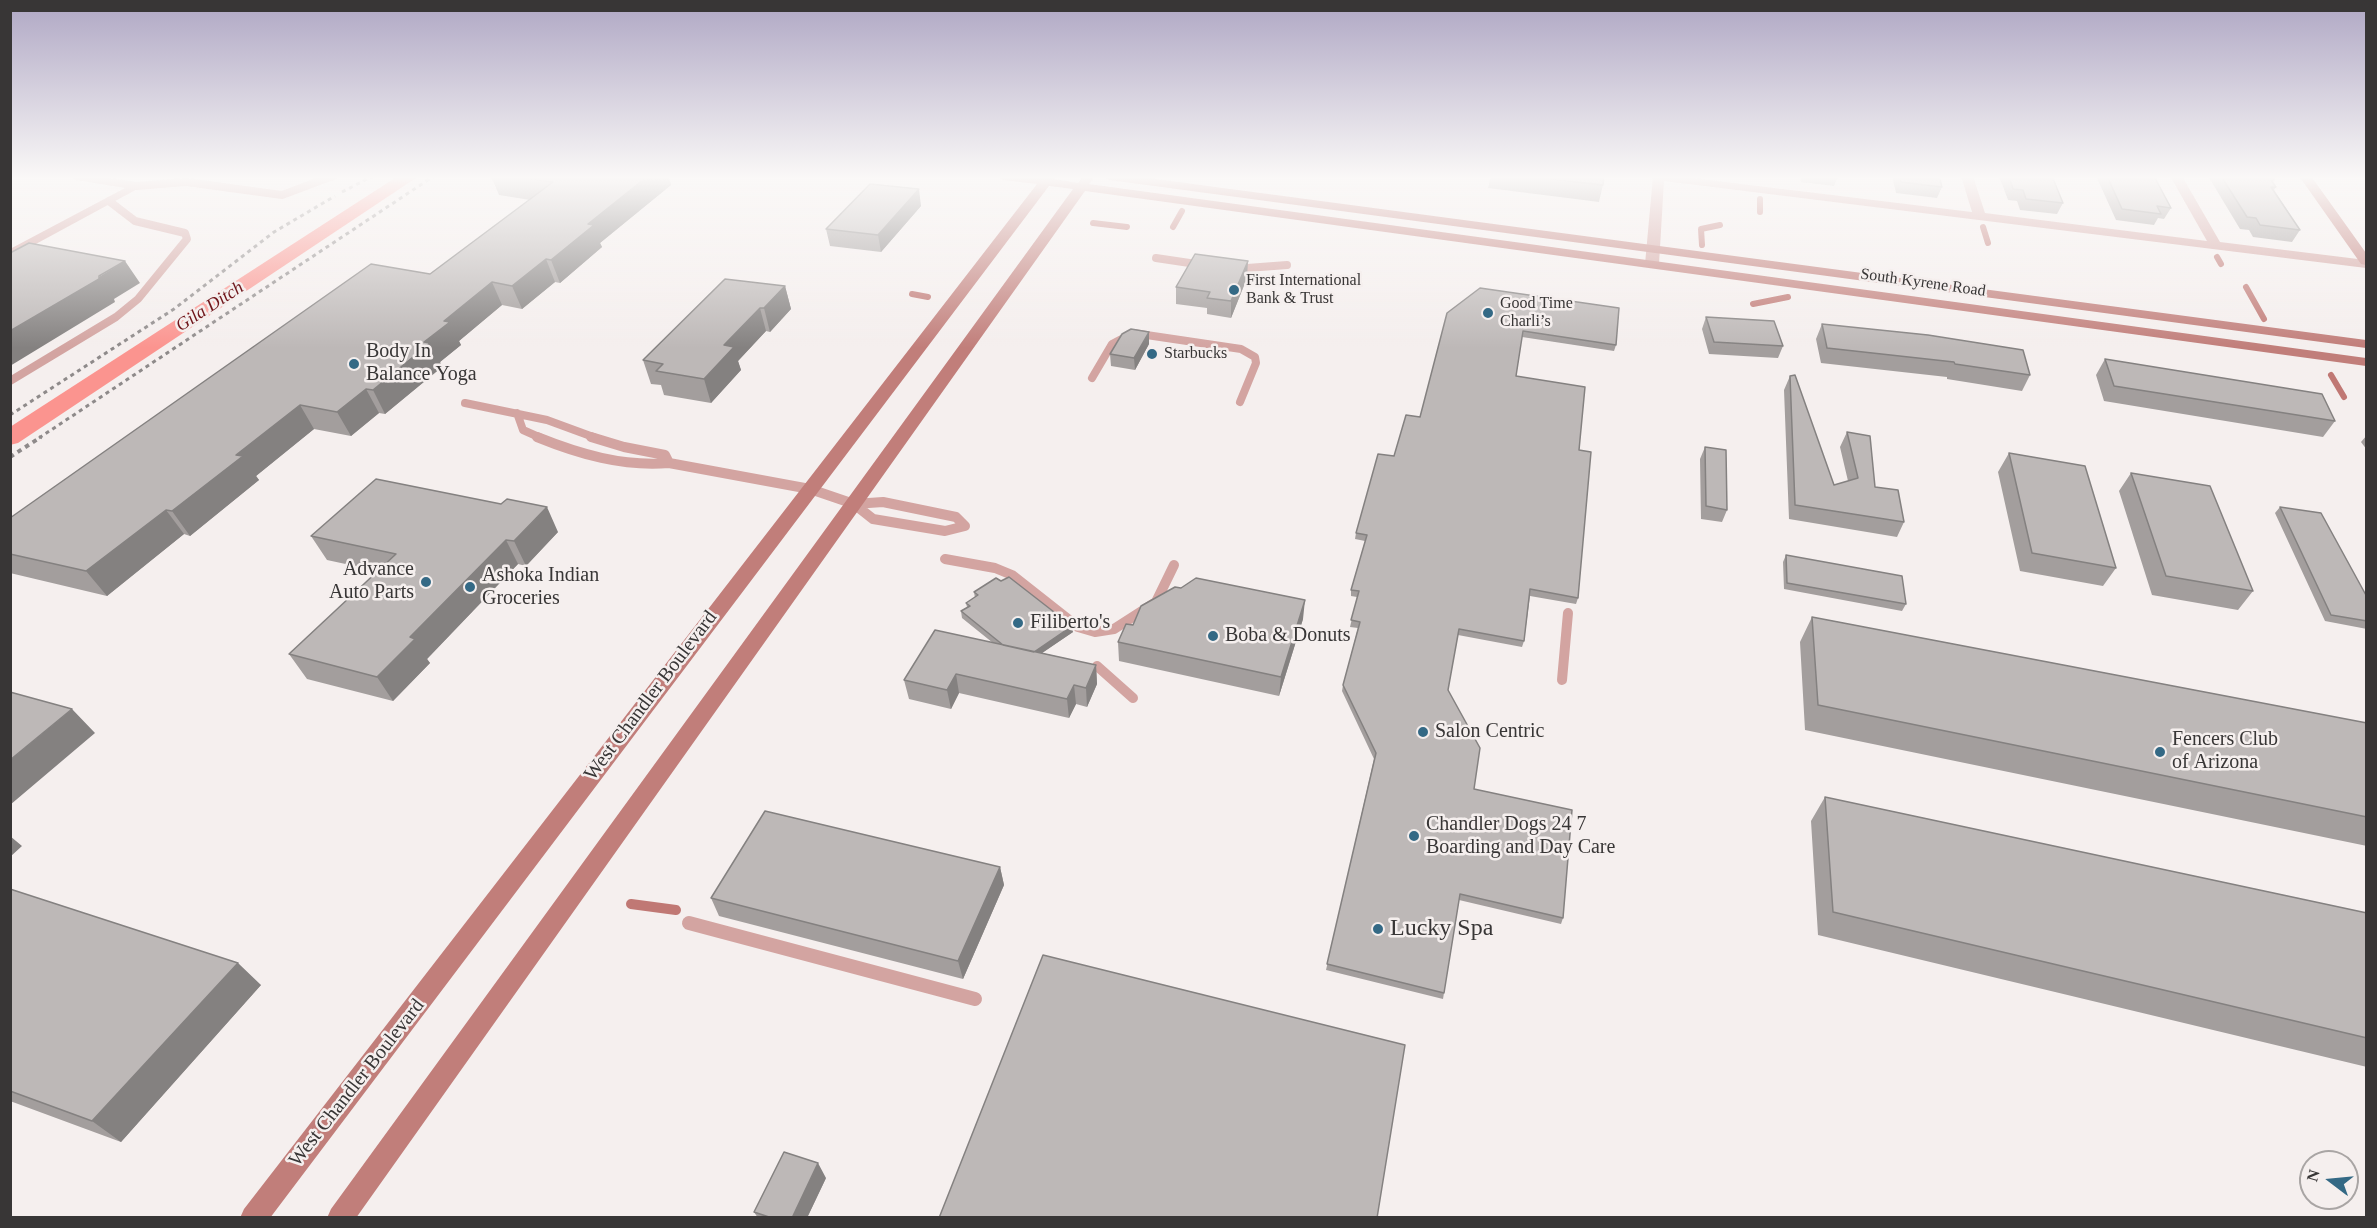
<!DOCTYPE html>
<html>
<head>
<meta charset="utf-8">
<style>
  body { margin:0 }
  #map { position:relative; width:2377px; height:1228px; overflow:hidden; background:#f5efee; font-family:Georgia,serif }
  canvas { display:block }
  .frame { position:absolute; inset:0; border:12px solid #383636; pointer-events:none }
  .north { position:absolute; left:2299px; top:1150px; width:60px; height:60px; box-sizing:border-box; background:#f5efee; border:2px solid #a9a5a4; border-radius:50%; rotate:286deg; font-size:16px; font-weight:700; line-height:24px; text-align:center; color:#383636 }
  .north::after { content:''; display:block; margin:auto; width:21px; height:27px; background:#346985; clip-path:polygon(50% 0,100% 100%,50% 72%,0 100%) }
</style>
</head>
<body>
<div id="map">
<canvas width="2377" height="1228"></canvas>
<div class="frame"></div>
<div class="north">N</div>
</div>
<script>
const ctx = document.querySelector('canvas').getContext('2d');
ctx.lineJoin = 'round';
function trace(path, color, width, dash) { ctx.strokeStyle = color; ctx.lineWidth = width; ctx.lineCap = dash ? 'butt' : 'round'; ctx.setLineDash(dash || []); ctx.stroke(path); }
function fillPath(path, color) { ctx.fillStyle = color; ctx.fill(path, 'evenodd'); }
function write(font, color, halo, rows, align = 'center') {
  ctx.font = font + ' Georgia,serif'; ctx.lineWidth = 5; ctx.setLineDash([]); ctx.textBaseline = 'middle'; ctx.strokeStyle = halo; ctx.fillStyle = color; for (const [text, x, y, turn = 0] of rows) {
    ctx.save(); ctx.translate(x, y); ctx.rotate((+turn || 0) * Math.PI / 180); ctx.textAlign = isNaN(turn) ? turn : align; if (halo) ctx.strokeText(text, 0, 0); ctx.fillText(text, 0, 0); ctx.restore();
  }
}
trace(new Path2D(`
  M1760,199V212
  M1093,223L1127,227
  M1173,227L1182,211
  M1983,227L1988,243
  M1702,245L1701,229L1720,225
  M2217,257L2221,264
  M2246,287L2264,319
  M912,294L928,297
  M1753,304L1788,297
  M2331,375L2344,397`), '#c07874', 6);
trace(new Path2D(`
  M631,904L676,910`), '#c07874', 10);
fillPath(new Path2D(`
  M398,176H419L18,443L10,445V427Z`), '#fb948f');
trace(new Path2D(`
  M342,192L373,176
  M10,415L174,309L274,232L335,196
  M39,438L434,176`), '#8e8a8a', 3, [4, 4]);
trace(new Path2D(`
  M10,457L41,437`), '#8e8a8a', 4, [4.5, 4.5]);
trace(new Path2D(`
  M137,186L186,182L282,195L333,176H328
  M1156,258L1203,265
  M1234,269L1287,265
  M1092,378L1112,344L1133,333L1241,349L1255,357L1256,363L1240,402
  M10,381L116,317L138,299L187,239L185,233L135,221L109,201
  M465,403L547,420L596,438
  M517,413L523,430L541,438`), '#d3a4a1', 8);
trace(new Path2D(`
  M537,437C579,454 623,467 669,463L810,489L854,504
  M591,437L624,447L665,455L669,463
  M883,502L956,517L965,526L945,531L873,519L854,504Z
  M945,559L995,568L1012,575L1078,627L1095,632L1114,629L1156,602L1174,565
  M1097,666L1133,698
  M1562,680L1568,613`), '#d3a4a1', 10);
trace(new Path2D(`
  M689,923L975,999`), '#d3a4a1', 14);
fillPath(new Path2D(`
  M70,176H95L137,182L143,186L10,258V249L125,188L76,180Z
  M1653,176H1676L1972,212L1961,176H1973L1985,213L2207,241L2170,176H2182L2220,242L2366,260V268L1664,181L1659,264L1652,268L1645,264Z`), '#d3a4a1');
fillPath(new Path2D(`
  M997,176L1042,178L1044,176H1056L1054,179L1078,183L1083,176H1088L1093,179L1089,184L2366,358V366L1085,191L356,1218H327L331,1209L1073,189L1049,186L270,1218H240L244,1209L1037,184L1003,180Z
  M1103,176H1133L2366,340V348L1109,180Z
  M2299,176H2311L2366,253V265L2361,264Z`), '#c17e7a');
fillPath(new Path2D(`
  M491,176H668L671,185L600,243L602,247L560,283L555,282L522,309L502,305L459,341L461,345L440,362L442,367L385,414L379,413L351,436L314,429L256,476L259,480L190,536L184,534L107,596L10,573V518L430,274L530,200L499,195Z
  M1491,176H1604L1603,185L1599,202L1488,188Z
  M1800,176H1838L1834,186L1801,182Z
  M1892,176H1939L1942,187L1937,198L1896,193Z
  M1999,176H2052L2063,203L2057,214L2020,210L2017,201L2008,200Z
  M2096,176H2154L2171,208L2164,219L2158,218L2154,225L2116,220Z
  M2208,176H2271L2274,180L2272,182L2276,187L2274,190L2300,230L2292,242L2253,237L2249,230L2240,229Z
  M921,206L881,252L830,246L826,229Z
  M1247,278L1231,318L1207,314V308L1176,304V287Z
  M785,286L791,309L770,332L766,331L738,361L741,370L711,403L664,395L661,385L651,384L643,360Z
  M1447,313L1616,345L1614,351L1522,337L1516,376L1579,450L1578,598L1576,604L1530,596L1524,641L1522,647L1458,635L1448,690L1474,789L1563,918L1561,924L1459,900L1443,999L1326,970L1374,759L1342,691L1343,685L1358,628L1350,627L1357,597L1351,596V590L1365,541L1355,539L1356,533L1394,456L1420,417Z
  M1706,317L1783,346L1778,358L1709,354L1702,329Z
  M1822,324L2030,375L2022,391L1947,379V377L1821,363L1816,339Z
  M1149,344L1135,370L1111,366L1110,354Z
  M2105,359L2335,421L2323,437L2104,401L2096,375Z
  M1790,376L1834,485L1848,481L1840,447L1847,432L1875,487L1904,522L1897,537L1789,519L1784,390Z
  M2367,435V450L2361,442Z
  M1705,447L1727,510L1722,522L1701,519L1700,459Z
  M2009,453L2116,568L2103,586L2020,571L1998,472Z
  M2131,473L2253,591L2238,610L2152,595L2119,491Z
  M2280,507L2367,597V629L2325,621L2275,513Z
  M558,532L526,566L518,564L427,659L430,663L393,701L307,679L289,654L378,571L327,560L311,536Z
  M1786,555L1906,604L1902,611L1784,589L1783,562Z
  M974,592L1073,632L1042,653L1096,665L1097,684L1087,707L1076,704L1069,718L959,693L951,709L909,699L904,680L993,643L962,618L961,611L967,607L966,603L975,598Z
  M1812,617L2367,723V846L1805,730L1800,642Z
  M1303,619L1279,696L1119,661L1118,642L1133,625Z
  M1825,797L2367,913V1067L1818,935L1811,821Z
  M1000,867L1004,885L963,979L719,916L711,898Z
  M10,889L261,985L121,1142L10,1101Z
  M826,1178L807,1218H758L754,1212Z`), '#a39e9d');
fillPath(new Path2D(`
  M648,176H668L671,185L600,243L602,247L560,283L551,260L588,224Z
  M919,189L921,206L881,252L878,235Z
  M546,259L555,282L522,309L512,286Z
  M125,261L140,283L114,299L115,302L10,366V331Z
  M1248,261L1247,278L1231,318V301Z
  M492,282L502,305L459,341L461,345L440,362L442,367L385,414L373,390L424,342L444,321Z
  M785,286L791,309L770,332L764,308Z
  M760,308L766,331L738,361L741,370L711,403L704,379L724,345Z
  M1149,332V344L1135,370L1134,358Z
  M366,389L379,413L351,436L337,412Z
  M300,405L314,429L256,476L259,480L190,536L172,511L236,455Z
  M547,507L558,532L526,566L514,541Z
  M166,510L184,534L107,596L86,571Z
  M506,540L518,564L427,659L430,663L393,701L377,677L410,637Z
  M1305,600L1303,619L1279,696L1281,677Z
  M1072,626L1073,632L1023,666L1022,660Z
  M1096,665L1097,684L1087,707L1086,688Z
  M956,674L959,693L951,709L947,690Z
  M1074,685L1076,704L1069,718L1067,699Z
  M72,709L95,733L10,805V760Z
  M10,836L22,846L10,857Z
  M1000,867L1004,885L963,979L958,961Z
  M238,963L261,985L121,1142L92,1121Z
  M818,1163L826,1178L807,1218H792Z`), '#848180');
const building = new Path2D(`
  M507,176H648L588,224L594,225L551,260L546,259L512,286L492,282L444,321L450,322L424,342L430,343L373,390L366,389L337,412L300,405L236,455L243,456L172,511L166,510L86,571L10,554V518L371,264L430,274L553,182Z
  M1524,176H1604L1603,185Z
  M1899,176H1939L1942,187L1901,182Z
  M2009,176H2052L2063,203L2026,199L2023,190L2013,189Z
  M2107,176H2154L2171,208L2157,206L2161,214L2122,209Z
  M2221,176H2271L2274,180H2271L2276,187H2271L2300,230L2260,225L2256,218L2247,217Z
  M870,184L919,189L878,235L826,229Z
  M29,243L125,261L99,276V279L10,331V253Z
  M1195,254L1248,261L1231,301L1207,298L1210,292L1176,287Z
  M725,279L785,286L764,308H760L724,345L734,347L704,379L656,371L663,364L643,360Z
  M1480,288L1619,308L1616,345L1523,331L1516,376L1585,387L1579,450L1591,452L1578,598L1530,589L1524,641L1459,629L1448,690L1480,748L1474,789L1572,810L1563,918L1460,894L1444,993L1327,964L1376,753L1343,685L1360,622L1351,620L1359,591L1351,590L1367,535L1356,533L1378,454L1394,456L1406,415L1420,417L1447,313Z
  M1706,317L1774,321L1783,346L1714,342Z
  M1822,324L1928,335L2023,350L2030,375L1955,364L1954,362L1827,348Z
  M1131,329L1149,332L1134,358L1110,354L1122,334Z
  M2105,359L2322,394L2335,421L2114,386Z
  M1795,375L1834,485L1858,478L1847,432L1870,436L1875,487L1898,490L1904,522L1795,505L1790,376Z
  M1705,447L1726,450L1727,510L1706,506Z
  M2009,453L2085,466L2116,568L2032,553Z
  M2131,473L2210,486L2253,591L2166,576Z
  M376,479L501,504L507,499L547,507L514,541L506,540L410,637L415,639L377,677L289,654L396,554L311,536Z
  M2280,507L2321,513L2367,597V621L2331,615Z
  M1786,555L1902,576L1906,604L1787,583Z
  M1009,577L1072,626L1034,652L1003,645L961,611L970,606L966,603L978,595L974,592L996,578L1001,581Z
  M1196,578L1305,600L1281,677L1118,642L1126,624L1133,625L1141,606L1175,587L1181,588Z
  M1812,617L2367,723V817L1818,705Z
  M935,630L1096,665L1086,688L1074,685L1067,699L956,674L947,690L904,680Z
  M10,692L72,709L10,760Z
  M1825,797L2367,913V1038L1833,912Z
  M765,811L1000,867L958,961L711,898Z
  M10,889L238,963L92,1121L10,1091Z
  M1043,955L1405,1045L1377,1218H939Z
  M784,1152L818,1163L792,1218H772L754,1212Z`);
fillPath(building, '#bdb8b7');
trace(building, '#848180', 1.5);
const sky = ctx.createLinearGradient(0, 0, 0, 348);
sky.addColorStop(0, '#afa7c4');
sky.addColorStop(0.51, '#faf8f7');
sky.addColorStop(1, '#faf8f700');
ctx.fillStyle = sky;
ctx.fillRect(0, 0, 2377, 348);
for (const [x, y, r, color] of [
  [1234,290,6,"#346985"],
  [1488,313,6,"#346985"],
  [1152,354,6,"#346985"],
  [354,364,6,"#346985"],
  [426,582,6,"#346985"],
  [470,587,6,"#346985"],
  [1018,623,6,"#346985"],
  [1213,636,6,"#346985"],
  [1423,732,6,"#346985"],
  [2160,752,6,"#346985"],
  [1414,836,6,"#346985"],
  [1378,929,6,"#346985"]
]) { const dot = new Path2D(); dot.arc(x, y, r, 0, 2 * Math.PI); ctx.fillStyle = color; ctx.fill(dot); trace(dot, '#f5efee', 2); }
write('16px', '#383636', '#f5efee', [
  ["First International",1246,281],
  ["Bank & Trust",1246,299],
  ["Good Time",1500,304],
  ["Charli’s",1500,322],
  ["Starbucks",1164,354]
], 'left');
write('16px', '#383636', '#f5efee', [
  ["South Kyrene Road",1923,283,8]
]);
write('italic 18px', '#6f151a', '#f5efee', [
  ["Gila Ditch",210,307,-33]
]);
write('20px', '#383636', '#f5efee', [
  ["Body In",366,352],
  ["Balance Yoga",366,375],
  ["Advance",414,570,"right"],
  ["Auto Parts",414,593,"right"],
  ["Ashoka Indian",482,576],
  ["Groceries",482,599],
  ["Filiberto's",1030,623],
  ["Boba & Donuts",1225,636],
  ["Salon Centric",1435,732],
  ["Fencers Club",2172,740],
  ["of Arizona",2172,763],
  ["Chandler Dogs 24 7",1426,825],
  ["Boarding and Day Care",1426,848]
], 'left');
write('20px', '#383636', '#f5efee', [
  ["West Chandler Boulevard",651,696,-53],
  ["West Chandler Boulevard",357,1083,-52]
]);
write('24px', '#383636', '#f5efee', [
  ["Lucky Spa",1390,929]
], 'left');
</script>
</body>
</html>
